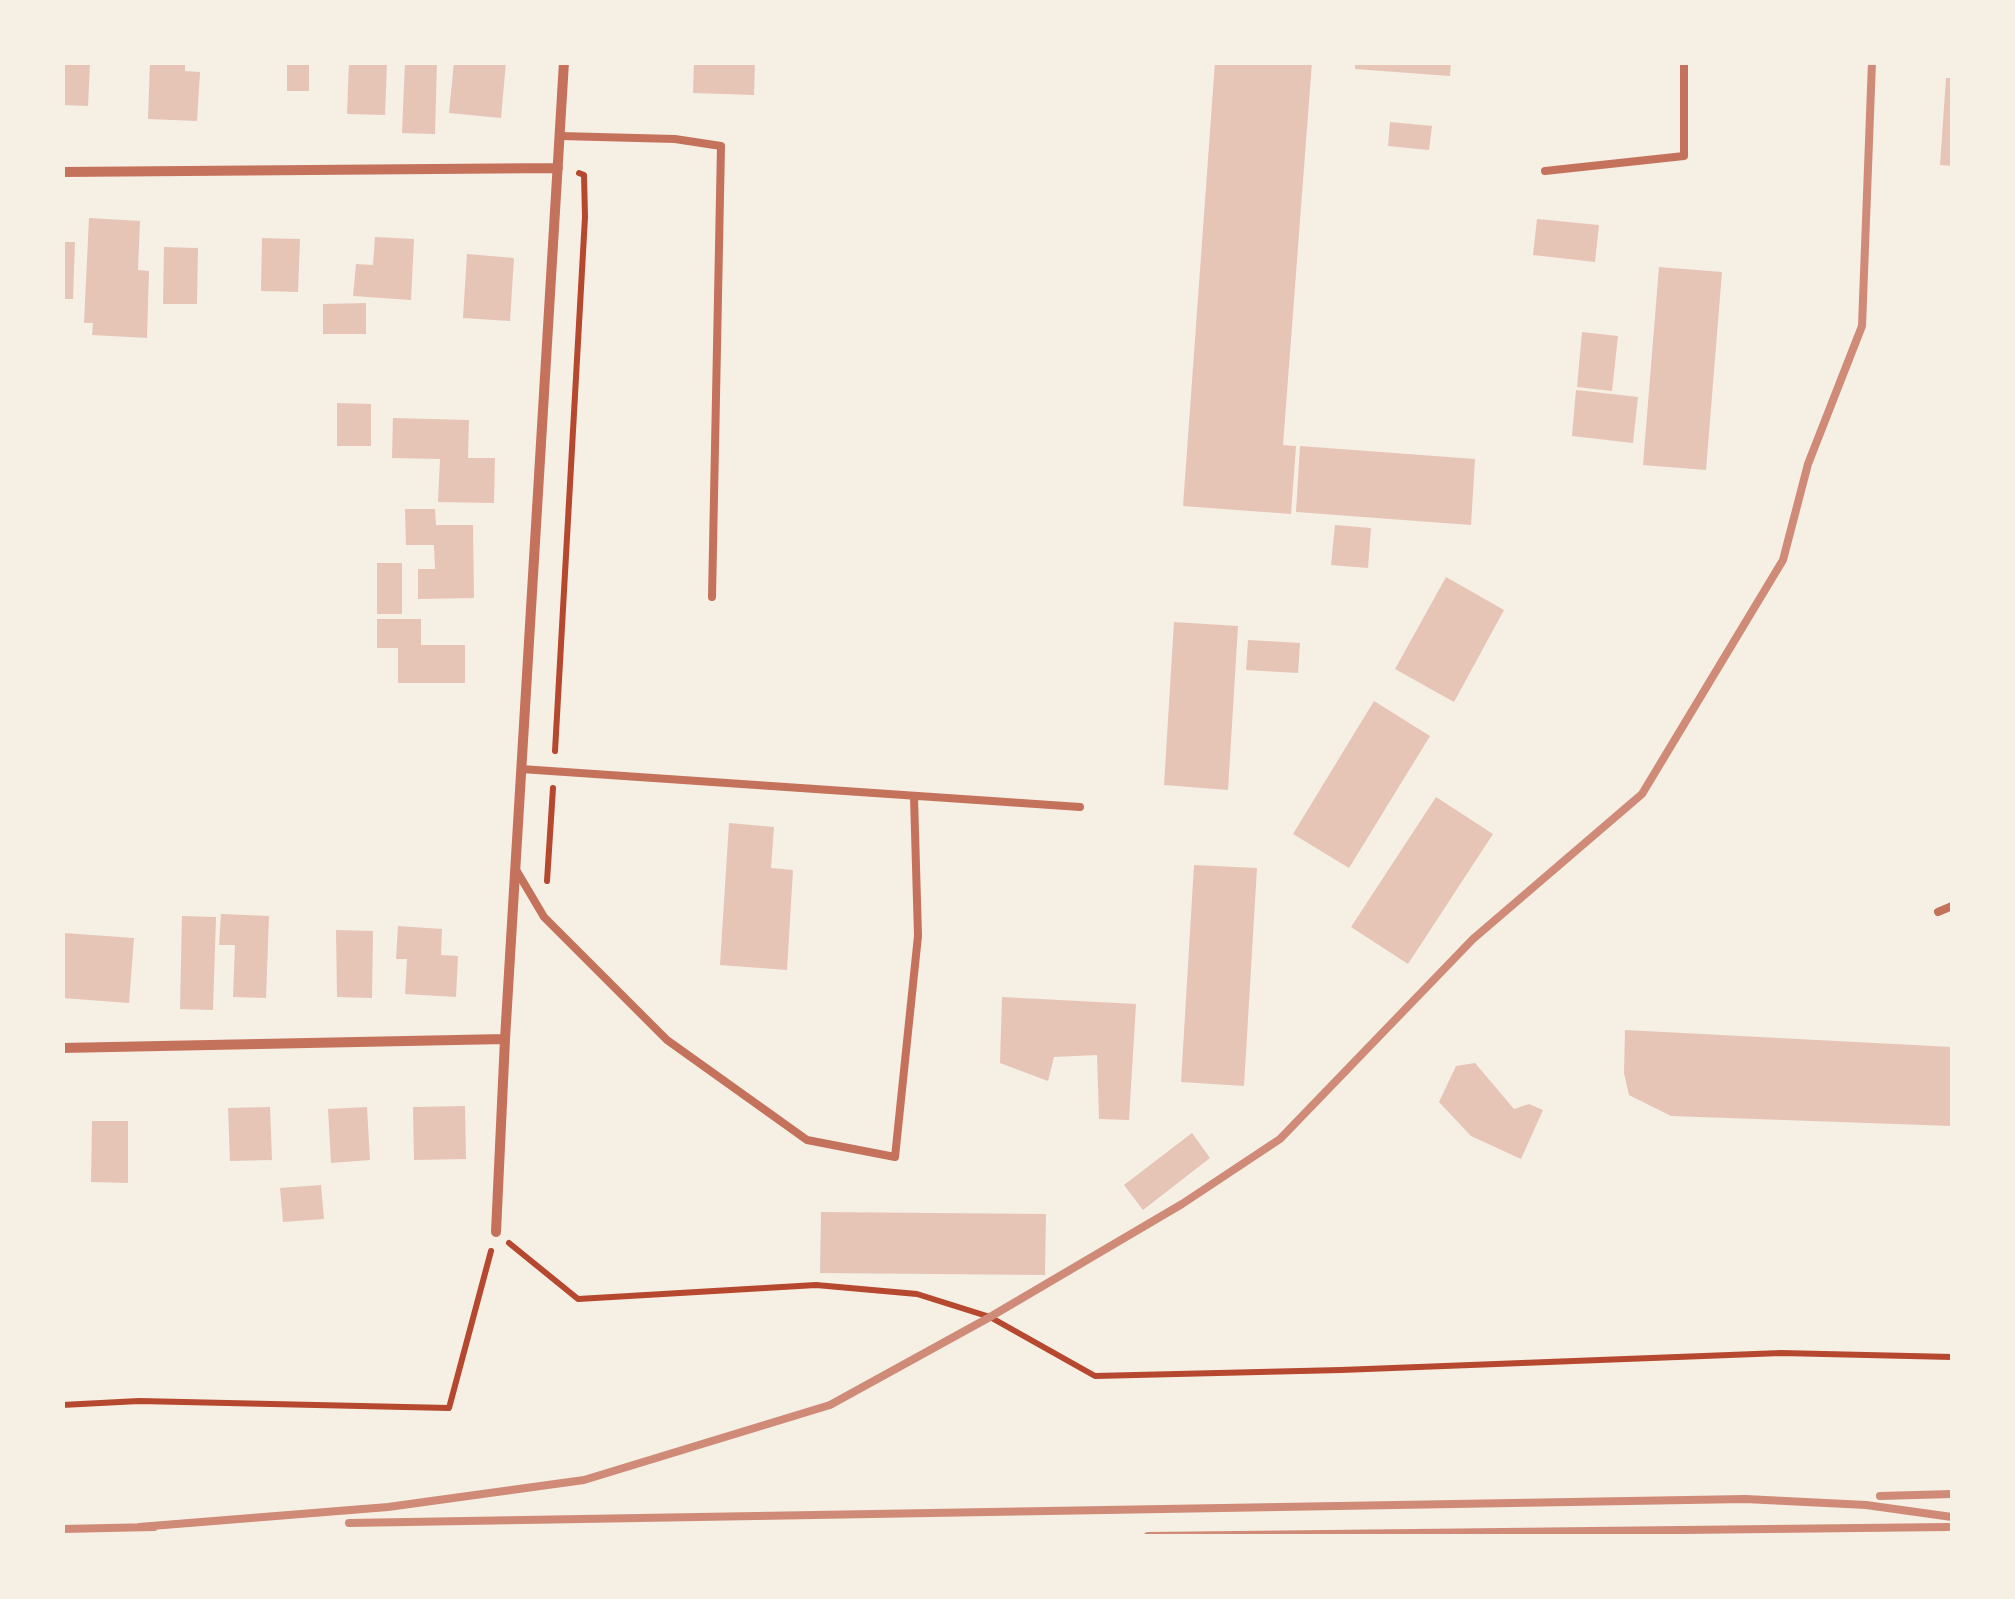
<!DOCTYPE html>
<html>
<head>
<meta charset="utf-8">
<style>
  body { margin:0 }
  #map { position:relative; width:2015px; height:1599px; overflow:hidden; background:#f6efe4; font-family:"IBM Plex Serif",serif }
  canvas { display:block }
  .frame { position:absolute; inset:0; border:65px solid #f6efe4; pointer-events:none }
</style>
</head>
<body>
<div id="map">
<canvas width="2015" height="1599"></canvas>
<div class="frame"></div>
</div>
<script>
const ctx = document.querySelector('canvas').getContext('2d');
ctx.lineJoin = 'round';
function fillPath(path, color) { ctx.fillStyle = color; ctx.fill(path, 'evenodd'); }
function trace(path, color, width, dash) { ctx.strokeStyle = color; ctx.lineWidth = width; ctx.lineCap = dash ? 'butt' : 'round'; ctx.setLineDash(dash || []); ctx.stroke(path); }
fillPath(new Path2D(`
  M62,62L90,63L88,106L62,105Z
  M150,62H185V71L200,72L197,121L148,119Z
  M287,62H309V91H287Z
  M349,62H387L385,115L347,114Z
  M405,62H437L435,134L402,133Z
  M454,62H506L501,118L449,113Z
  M694,62H755L754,95L693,93Z
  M1215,62H1312L1283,445L1296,446L1291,514L1183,506Z
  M1355,62H1451L1450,76L1355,69Z
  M1946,78H1952V166L1940,165Z
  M1390,122L1432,126L1429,150L1388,146Z
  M89,218L140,221L138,270L149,271L147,338L92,335L93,323H84Z
  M1537,219L1599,225L1595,262L1533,255Z
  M375,237L414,239L411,300L353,296L356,264L373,265Z
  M262,238L300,239L298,292L261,291Z
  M62,242H75L73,299H62Z
  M164,247L198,248L197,304H163Z
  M467,254L514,258L510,321L463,318Z
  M1659,267L1722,272L1706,470L1643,465Z
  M366,303V334H323V304Z
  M1582,332L1618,336L1612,391L1577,387Z
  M1576,390L1638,397L1633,443L1572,436Z
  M337,403L371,404V446H337Z
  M393,418L469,420L468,458H495L494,503L438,502L440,459L392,458Z
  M1300,446L1475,459L1471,525L1296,512Z
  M405,509H435L436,525H473L474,598L418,599V569H435L434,545H406Z
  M1335,525L1371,528L1368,568L1331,565Z
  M377,563H402V614H377Z
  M1446,577L1504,610L1454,702L1395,669Z
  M377,619H421V645H465V683H398V648H377Z
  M1174,622L1238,626L1228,790L1164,785Z
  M1248,640L1300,643L1298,673L1246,670Z
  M1374,701L1430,736L1349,868L1293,834Z
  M1436,797L1493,834L1408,964L1351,927Z
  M729,823L774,827L771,868L793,870L787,970L720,965Z
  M1194,865L1257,868L1244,1086L1181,1082Z
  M221,914L269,916L266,998L233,997L235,945H219Z
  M182,916L216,917L213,1010L180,1009Z
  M398,926L442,929L441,955L458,956L456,997L405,994L407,959H396Z
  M336,930L373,931L372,998L337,997Z
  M64,933L134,938L129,1003L62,998Z
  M1002,997L1136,1004L1129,1120L1099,1119L1097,1055L1054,1057L1048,1081L1000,1063Z
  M1625,1030L1952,1047V1126L1671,1116L1629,1095L1624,1073Z
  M1475,1063L1514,1109L1529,1104L1543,1110L1521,1159L1471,1136L1439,1102L1456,1066Z
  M465,1106L466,1159L414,1160L413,1107Z
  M270,1107L272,1160L230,1161L228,1108Z
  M367,1107L370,1160L331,1163L328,1109Z
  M92,1121H128V1183L91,1182Z
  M1192,1133L1210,1158L1143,1210L1124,1185Z
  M321,1185L324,1219L283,1222L280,1188Z
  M821,1212L1046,1214L1045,1275L820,1273Z`), '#e6c5b7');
trace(new Path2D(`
  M555,751L585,217L584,175L579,173
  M547,881L553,788
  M509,1243L578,1299L816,1285L917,1294L990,1317L1095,1376L1341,1370L1781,1353L1952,1357
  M62,1405L139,1401L449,1408L491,1251`), '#b5482f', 6);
trace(new Path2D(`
  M560,136L675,139L721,146L712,597
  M1545,171L1684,156V62
  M521,769L1080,807
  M515,868L544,917L667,1040L807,1140L895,1157L918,936L914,797
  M1938,912L1952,906`), '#c5725c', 8);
trace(new Path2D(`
  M62,172L558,168
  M62,1048L505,1039
  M496,1232L505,1039L564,62`), '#c5725c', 10);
trace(new Path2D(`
  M1880,1496L1952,1494
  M349,1523L1745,1499L1866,1505L1952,1517
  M139,1527L388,1507L584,1480L830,1405L990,1317L1182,1204L1280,1139L1473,939L1642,794L1783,560L1808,464L1862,326L1872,62
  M62,1529L154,1527
  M1148,1536L1948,1527`), '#cf8b77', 8);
</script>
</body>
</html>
